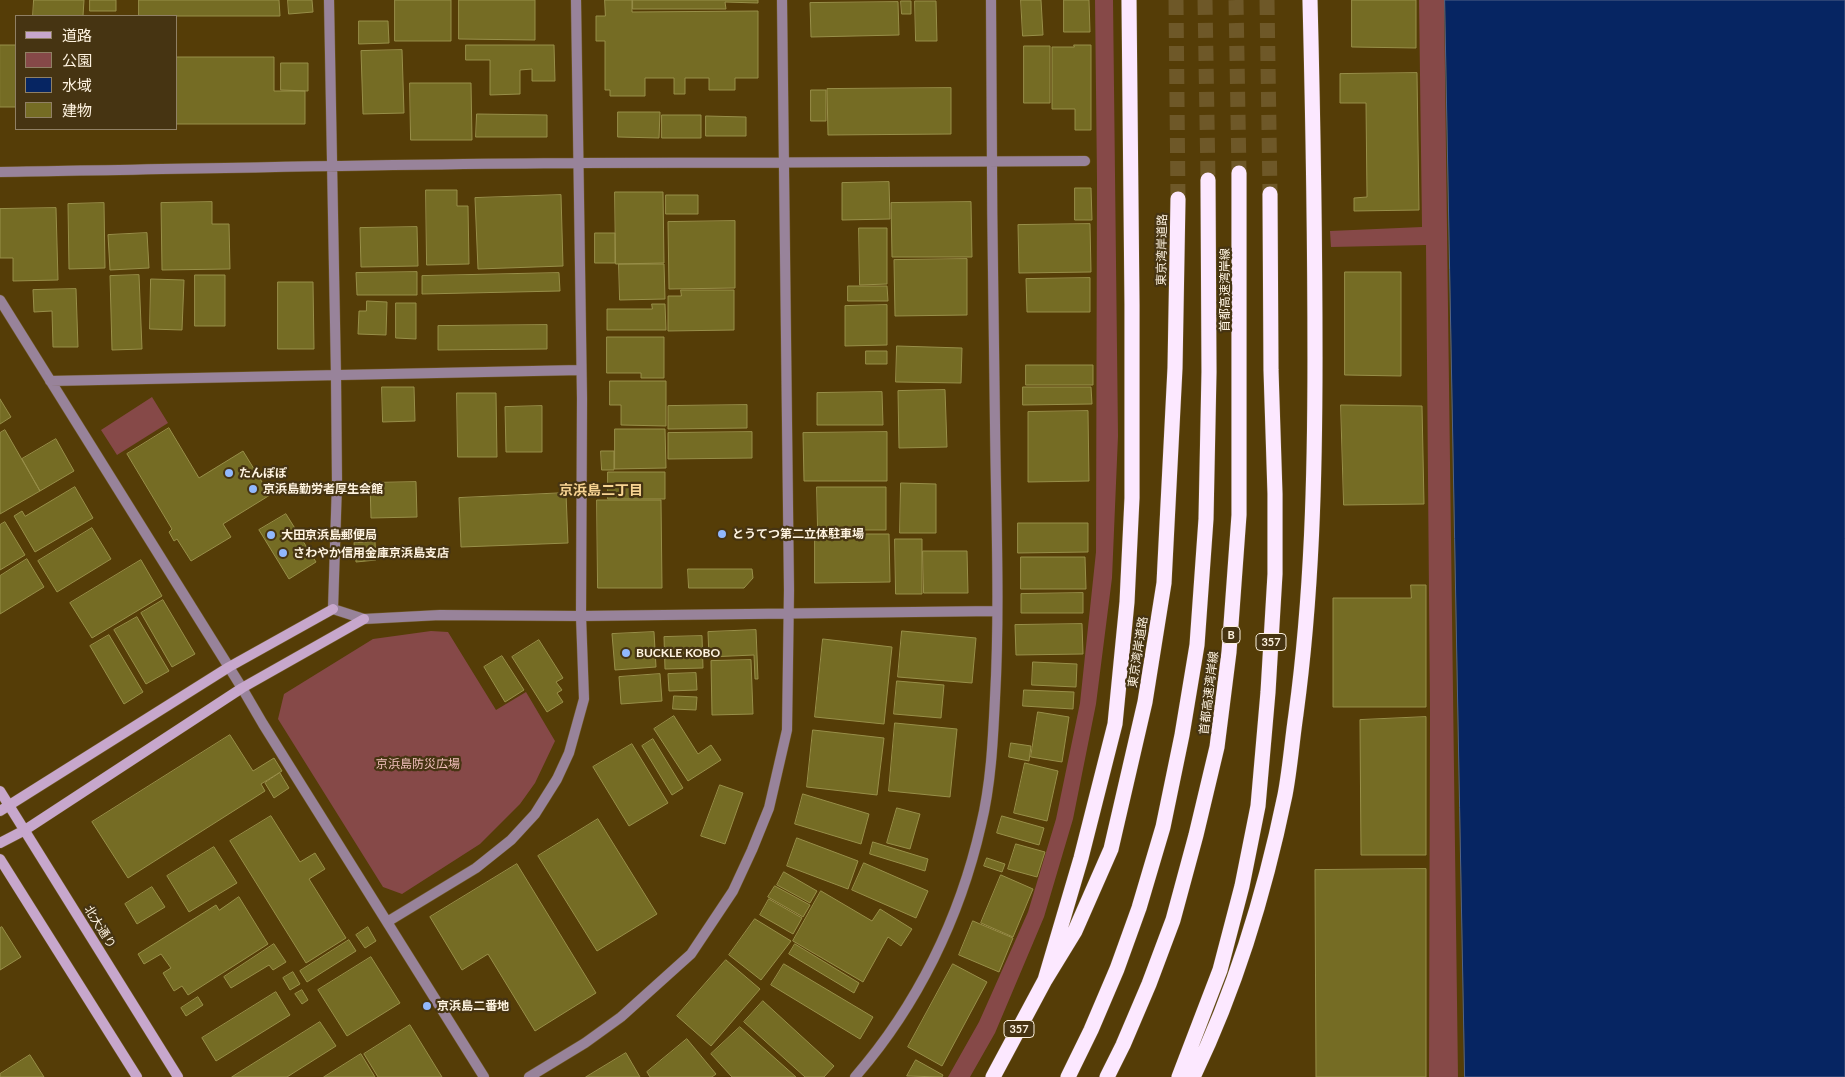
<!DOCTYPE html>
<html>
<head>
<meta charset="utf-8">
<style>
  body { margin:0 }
  #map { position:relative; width:1845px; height:1077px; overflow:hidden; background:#553d07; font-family:Lato,"Noto Sans JP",sans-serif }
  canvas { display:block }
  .legend { position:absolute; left:15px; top:15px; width:162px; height:115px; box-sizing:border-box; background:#463412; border:1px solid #908064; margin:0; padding:6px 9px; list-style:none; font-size:15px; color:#fef3e0 }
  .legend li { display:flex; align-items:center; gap:10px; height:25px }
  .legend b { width:25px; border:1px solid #908064 }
</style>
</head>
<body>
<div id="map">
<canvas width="1845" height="1077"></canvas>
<ul class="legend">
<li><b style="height:6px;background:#c7a7cc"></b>道路</li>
<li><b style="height:14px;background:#864948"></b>公園</li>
<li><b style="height:14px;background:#062562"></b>水域</li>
<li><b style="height:14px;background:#756c24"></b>建物</li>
</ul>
</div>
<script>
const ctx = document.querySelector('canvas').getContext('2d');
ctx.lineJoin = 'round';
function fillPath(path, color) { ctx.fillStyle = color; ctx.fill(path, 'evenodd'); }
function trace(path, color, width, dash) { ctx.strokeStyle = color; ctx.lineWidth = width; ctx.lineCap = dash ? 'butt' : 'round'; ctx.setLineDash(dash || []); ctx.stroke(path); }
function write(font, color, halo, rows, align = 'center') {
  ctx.font = font + ' Lato,"Noto Sans JP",sans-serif'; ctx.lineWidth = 4.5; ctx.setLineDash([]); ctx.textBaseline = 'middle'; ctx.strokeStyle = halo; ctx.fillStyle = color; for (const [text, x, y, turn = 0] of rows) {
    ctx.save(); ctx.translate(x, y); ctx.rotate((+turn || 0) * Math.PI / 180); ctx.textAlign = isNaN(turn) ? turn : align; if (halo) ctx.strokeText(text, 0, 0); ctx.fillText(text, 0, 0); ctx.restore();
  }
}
fillPath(new Path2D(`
  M1095,0H1113L1118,436L1112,578L1096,704L1073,819L1044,917L995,1033L970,1077H948L979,1022L1028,912L1056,819L1080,703L1096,552L1097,180Z
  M1419,0H1444L1458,1077H1429L1430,712L1426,245L1331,247L1330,231L1422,227Z
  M152,397L168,423L117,455L101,430Z
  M431,631L448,632L496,710L526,692L555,741L535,783L520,804L480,844L402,894L383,887L278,719L284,694L373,639Z`), '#864948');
const water = new Path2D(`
  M1445,0H1845V1077H1465Z`);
fillPath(water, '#062562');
trace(water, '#506388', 1);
const building = new Path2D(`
  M34,0H84L83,16H33Z
  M90,0H116V11H90Z
  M139,0H279L280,16H139Z
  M288,0H312L313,12L289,14Z
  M395,0H451V41H395Z
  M459,0H535V40L459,39Z
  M605,0H632V12L758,11V78H735V90H709V78H685V94H674V78H645V96H610V90H605V41H596V16H605Z
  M633,0H758V3L725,2L726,9H633Z
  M1021,0H1041L1043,35L1023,36Z
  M1064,0H1089L1090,32H1064Z
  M1352,0H1416V48L1352,47Z
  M901,1H911V14H902Z
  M915,1H936L937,41H916Z
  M898,2L899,35L811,37L810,3Z
  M359,21H388L389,43L359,44Z
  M0,45H16V107H0Z
  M466,45H554L555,81H532V69L520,70V94L490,95V60H466Z
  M1074,45H1091V130H1075V109H1052V47H1074Z
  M1024,46H1050V103H1024Z
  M402,50L404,113L363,114L361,51Z
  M176,57H274V91H305V124H176Z
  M281,63H308V91L281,90Z
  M1417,73L1419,210L1354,211V198L1367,197L1366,103H1340V74Z
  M410,83H471L472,140H411Z
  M951,88V134L828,135L827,89Z
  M811,90H826V121H811Z
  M618,112H660L659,138L618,137Z
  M477,114L547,115V137H476Z
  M662,115H701V138H662Z
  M706,116L746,117V136H706Z
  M889,182L890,219L842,220V183Z
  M1075,188H1091L1092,220H1075Z
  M426,190H457V206H468L469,264L427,265Z
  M615,192H663L664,263L616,264Z
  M561,195L563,266L478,269L475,198Z
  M666,195H698V214H666Z
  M212,202V224H229L230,269L162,270L161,203Z
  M971,202L972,257H892L891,203Z
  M104,203L105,268L69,269L68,204Z
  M56,208L58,280L13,281V258H0V209Z
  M735,221V288L669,289L668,222Z
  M1090,224L1091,272L1019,273L1018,225Z
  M417,227L418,266L361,267L360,228Z
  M859,228H887V284L860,285Z
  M147,233L149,268L110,270L108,235Z
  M595,233H615V263H595Z
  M967,259V315L895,316L894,260Z
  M619,264H664L665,299L620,300Z
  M417,272V295H357L356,273Z
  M1345,272H1401V376L1345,375Z
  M559,273L560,291L422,294V276Z
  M139,275L142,349L112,350L110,276Z
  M195,275H225V326H195Z
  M1090,278V312H1027L1026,279Z
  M151,279L184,280L182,330L150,329Z
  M278,282H313L314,349H278Z
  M848,286H887L888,301H848Z
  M76,289L78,347H53L52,311L34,312L33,290Z
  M681,290H734V330L668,331V296H681Z
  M367,301L387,302L386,335L358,334L359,311H366Z
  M396,303H416V339L396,338Z
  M652,304H665L666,330H607V309H652Z
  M887,305V345L845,346V306Z
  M547,325V349L438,350V326Z
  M607,337H664V378H641V373H607Z
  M897,346L962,348L961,383L896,382Z
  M866,351H887V364H866Z
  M1026,365H1093V385H1026Z
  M610,381H666V426L621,425V405H610Z
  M382,387H414L415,421L383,422Z
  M1023,387H1091L1092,404L1023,405Z
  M945,390L947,447L899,448L898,391Z
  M882,392L883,425H817V393Z
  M457,393H496L497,457H458Z
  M0,399L11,417L0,424Z
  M747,405V428L668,429V406Z
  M1341,405L1422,406L1424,504L1344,505Z
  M542,406V452H506L505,407Z
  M1088,411L1089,481L1028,482V412Z
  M169,428L199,478L243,451L270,495L223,524L231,537L191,561L177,539L174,541L169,532L172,529L127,454Z
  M615,429H665L666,468L615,469Z
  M5,430L40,491L0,514V433Z
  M752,432V458L668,459V433Z
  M887,432V481H804L803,433Z
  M56,439L74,471L40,491L22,459Z
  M601,451H614V470H602Z
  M608,472H665V499H608Z
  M416,482L417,517L371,518L370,483Z
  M901,483L936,484V533H900Z
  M75,487L93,518L35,552L14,516L22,511L25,516Z
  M817,487H886V530H818Z
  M566,493L568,543L461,547L459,498Z
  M597,500H661L662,588H598Z
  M286,514L316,562L289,579L259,530Z
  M5,522L25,555L0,570V525Z
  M1018,523H1088V552L1018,553Z
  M92,528L111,559L57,592L38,561Z
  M815,534H889L890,582L815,583Z
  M895,539H922V594H896Z
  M375,542L376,560L356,562L354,543Z
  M923,551H967L968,593H924Z
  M1021,557H1085L1086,589H1021Z
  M27,559L44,587L0,614V576Z
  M141,560L162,596L92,638L70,603Z
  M688,569H752L753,578L744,588H689Z
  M1411,585H1426V707H1333V598H1411Z
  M1083,593V613H1021V594Z
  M163,600L195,654L172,667L141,613Z
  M137,617L169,671L146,684L114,630Z
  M1082,624L1083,654L1016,655L1015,625Z
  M756,630L758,679H755L754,655L709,657L708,632Z
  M902,631L976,638L972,683L898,677Z
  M654,632L656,667L615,670L612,634Z
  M109,635L143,692L124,704L90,646Z
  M702,636L703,668L665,669L664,637Z
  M823,639L892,647L884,724L815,717Z
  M539,640L563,678L556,682L562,690L557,693L563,702L547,712L512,657Z
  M502,656L524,690L505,702L484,667Z
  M751,660L753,714L712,715L711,661Z
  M1033,662L1077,664L1076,687L1032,685Z
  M696,673L697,690L669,691L668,674Z
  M660,674L662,701L621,704L619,677Z
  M897,681L944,685L941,718L894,714Z
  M1024,690L1074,692L1073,709L1023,706Z
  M674,696L697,697L696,710L673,709Z
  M1038,712L1069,717L1062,762L1031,757Z
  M674,716L698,754L711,745L721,760L688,781L654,729Z
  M1426,717V855H1361L1360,720Z
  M895,723L957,729L950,797L889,791Z
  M813,730L884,738L877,795L807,787Z
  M230,735L253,771L274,758L282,771L261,784L265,791L128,878L92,822Z
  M653,739L683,788L672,795L642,746Z
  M1011,743L1031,746L1029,761L1009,757Z
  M632,744L668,803L629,826L593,767Z
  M1025,763L1058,771L1047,821L1014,813Z
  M280,773L289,788L274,798L265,783Z
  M720,785L743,793L725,844L701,836Z
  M803,794L869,814L861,844L795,824Z
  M897,808L920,814L910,849L887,843Z
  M271,816L300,862L315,853L325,869L309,879L346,938L306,963L230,841Z
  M1002,816L1044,828L1039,845L997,833Z
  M598,819L657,914L597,951L538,856Z
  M797,838L858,861L848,889L787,866Z
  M873,842L928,859L925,871L870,854Z
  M1016,844L1045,852L1037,877L1008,869Z
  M214,847L237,883L189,912L167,876Z
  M987,858L1005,864L1002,872L984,866Z
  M864,863L928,891L916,918L852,890Z
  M517,864L596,993L535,1031L488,954L462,970L430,917Z
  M1426,869V1077H1316L1315,870Z
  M784,872L817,891L810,903L777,885Z
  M1001,875L1033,889L1013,937L981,923Z
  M775,886L810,905L803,917L768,897Z
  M152,887L165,907L137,924L125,904Z
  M821,891L872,921L880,909L912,929L901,946L888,937L863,982L793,941Z
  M239,897L268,944L188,995L182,986L174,991L163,973L171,968L161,954L144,964L138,954L216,905L219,910Z
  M769,899L802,918L793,934L760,915Z
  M755,919L791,941L761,980L729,955Z
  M973,921L1013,938L999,972L959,955Z
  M2,927L21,957L0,970V928Z
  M368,927L376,941L365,948L356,935Z
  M349,940L356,951L307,982L300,971Z
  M274,944L286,962L273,970L269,965L231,988L224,977Z
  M795,944L859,983L854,993L789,954Z
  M371,957L400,1003L347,1036L318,990Z
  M726,960L760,989L711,1046L677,1016Z
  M784,964L873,1017L860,1039L771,985Z
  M953,964L987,982L942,1066L908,1047Z
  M293,972L300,984L290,990L283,978Z
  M302,990L308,1000L302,1004L295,994Z
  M276,992L290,1015L216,1061L202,1038Z
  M198,997L203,1005L186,1016L181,1008Z
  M763,1001L834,1066L824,1077H805L744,1022Z
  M320,1022L336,1046L287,1077H232Z
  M410,1025L442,1077H378L364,1054Z
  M740,1027L796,1077H732L711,1054Z
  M687,1039L716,1074L712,1077H650L647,1072Z
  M626,1053L640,1077H586Z
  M361,1054L375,1077H324Z
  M30,1055L44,1077H0V1074Z
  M916,1060L943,1075L942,1077L907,1076Z`);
fillPath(building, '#756c24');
trace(building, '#988f49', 1);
trace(new Path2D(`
  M1176,0L1178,199
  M1205,0L1208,180
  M1236,0L1239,173
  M1267,0L1270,194`), '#6e5828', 15, [15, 8]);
const street = new Path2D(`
  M329,0L336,376L337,483L333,609L364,619L440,615L581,616L997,611
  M0,172C193,169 385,164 578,163C747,162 916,163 1085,161
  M0,300L242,688L263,724L484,1077
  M50,381L581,370
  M387,922L476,868L511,840L535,814L557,779L569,753L584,699L581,616L582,398L576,0
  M529,1077L585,1043L621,1017L691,954L733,891L752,850L769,808L787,730L789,590L782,0
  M855,1077C917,1006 960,918 981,825C991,784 993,740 995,698C1000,607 996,515 995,424C993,283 991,141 991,0`);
const secondary = new Path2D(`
  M0,791L178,1077
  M0,811L229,667L333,609
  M0,843L25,830L242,688L364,619
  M0,859L137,1077`);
const highway = new Path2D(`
  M1045,980L1081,858L1115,724L1127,602L1132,498V305L1129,0
  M993,1077L1045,980L1075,931L1111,849L1145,702L1164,583L1175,368L1178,199
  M1068,1077L1091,1030L1117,969L1139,908L1163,827L1182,735L1197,645L1206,519L1209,372L1208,180
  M1107,1077L1123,1045L1149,984L1173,920L1196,835L1217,747L1229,652L1239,515V173
  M1179,1077L1220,970L1242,886L1258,806L1268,692L1275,574V494L1271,370L1270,194
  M1193,1077C1236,988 1265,892 1285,795C1290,769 1292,741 1296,714C1312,595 1315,476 1315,357C1315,238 1313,119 1310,0`);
trace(street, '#705a2a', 11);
trace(secondary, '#705a2a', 11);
trace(highway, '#705a2a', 16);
trace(street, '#98839a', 10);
trace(secondary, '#c7a7cc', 10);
trace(highway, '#fce8ff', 15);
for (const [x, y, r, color] of [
  [229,473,5,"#91b8fd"],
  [253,489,5,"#91b8fd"],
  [722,534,5,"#91b8fd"],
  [271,535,5,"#91b8fd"],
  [283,553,5,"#91b8fd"],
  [626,653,5,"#91b8fd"],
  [427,1006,5,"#91b8fd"]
]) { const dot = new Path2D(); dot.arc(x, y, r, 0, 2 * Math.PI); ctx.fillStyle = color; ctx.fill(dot); trace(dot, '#463412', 2); }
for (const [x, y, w] of [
  [1231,635,18],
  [1271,642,30],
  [1019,1029,30]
]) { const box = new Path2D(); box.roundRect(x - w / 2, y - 8.5, w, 17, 4); ctx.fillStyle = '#463412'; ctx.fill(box); trace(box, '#fef3e0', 1); }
write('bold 11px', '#fef3e0', null, [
  ["B",1231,635],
  ["357",1271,642],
  ["357",1019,1029]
]);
write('12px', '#fef3e0', '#463412', [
  ["東京湾岸道路",1162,250,-89],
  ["首都高速湾岸線",1225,290,-90],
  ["東京湾岸道路",1138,652,-81],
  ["首都高速湾岸線",1209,693,-83],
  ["北大通り",100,927,58]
]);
write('bold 12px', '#fef3e0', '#463412', [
  ["たんぽぽ",239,473],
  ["京浜島勤労者厚生会館",263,489],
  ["とうてつ第二立体駐車場",732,534],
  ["大田京浜島郵便局",281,535],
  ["さわやか信用金庫京浜島支店",293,553],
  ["BUCKLE KOBO",636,653],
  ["京浜島二番地",437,1006]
], 'left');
write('12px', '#f2c0bd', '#463412', [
  ["京浜島防災広場",418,764]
]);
write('bold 14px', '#f8d493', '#463412', [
  ["京浜島二丁目",601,490]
]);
</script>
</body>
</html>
